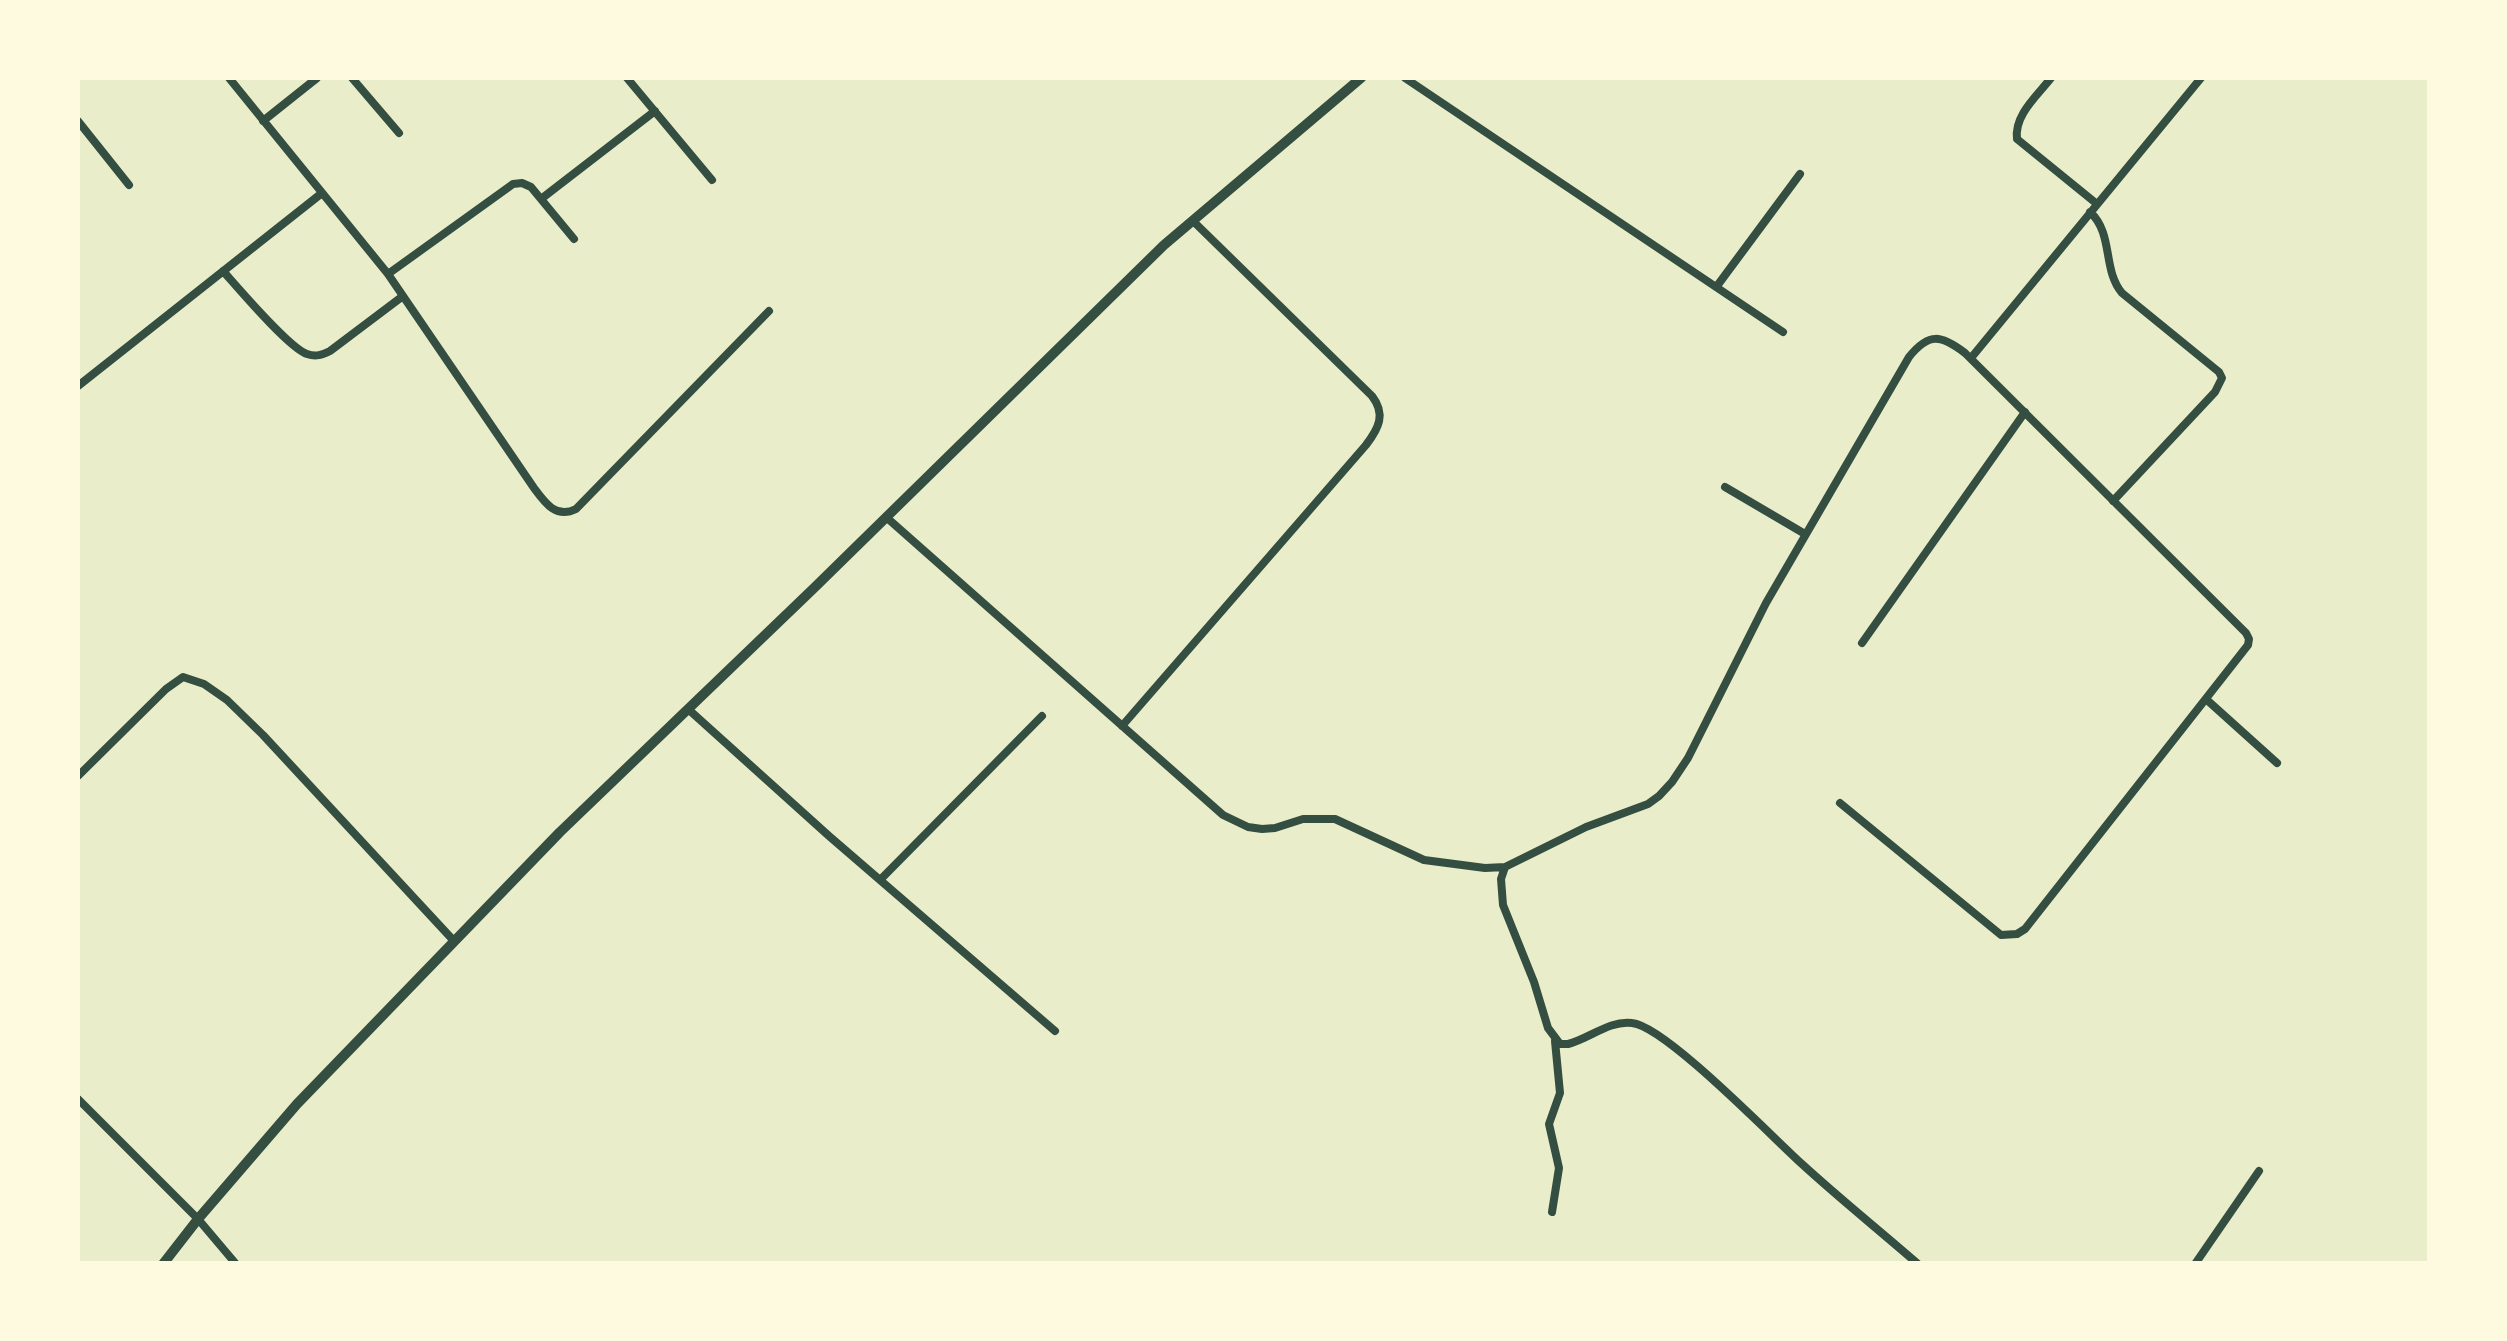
<!DOCTYPE html>
<html>
<head>
<meta charset="utf-8">
<style>
  body { margin:0 }
  #map { position:relative; width:2507px; height:1341px; overflow:hidden; background:#e9edc9; font-family:Lato,sans-serif }
  canvas { display:block }
  .frame { position:absolute; inset:0; border:80px solid #fefae0; pointer-events:none }
</style>
</head>
<body>
<div id="map">
<canvas width="2507" height="1341"></canvas>
<div class="frame"></div>
</div>
<script>
const ctx = document.querySelector('canvas').getContext('2d');
ctx.lineJoin = 'round';
function trace(path, color, width, dash) { ctx.strokeStyle = color; ctx.lineWidth = width; ctx.lineCap = dash ? 'butt' : 'round'; ctx.setLineDash(dash || []); ctx.stroke(path); }
trace(new Path2D(`
  M229,78L388,274L534,488C545,503 556,519 576,509L769,311
  M352,78L399,133
  M627,78L712,180
  M1405,78L1783,332
  M2051,78C2037,96 2014,115 2017,139L2097,204
  M78,121L129,185
  M263,121L317,78
  M541,199L655,111
  M2090,212C2114,234 2102,269 2122,293L2219,372L2222,378L2215,392L2113,501
  M223,271C239,289 289,348 307,354C316,357 322,355 330,351L403,296
  M388,274L513,184L522,183L531,187L574,239
  M1717,286L1800,174
  M1971,358L2201,78
  M78,386L322,193
  M1725,487L1805,534
  M886,517L1223,815L1248,827L1262,829L1275,828L1303,819H1335L1424,860L1485,868L1505,867L1586,827L1648,804L1659,796L1672,782L1688,758L1766,603L1909,357C1929,332 1941,335 1965,353L2246,633L2249,639L2248,645L2025,929L2017,934L2001,935L1840,803
  M1862,643L2025,412
  M2207,700L2277,763
  M688,709L829,836L1055,1031
  M1122,726L1366,445C1379,428 1386,414 1372,396L1193,221
  M78,776L166,689L183,677L204,684L227,700L263,735L454,941
  M1505,867L1501,879L1503,905L1534,982L1548,1028L1560,1044H1568C1589,1039 1609,1020 1632,1023C1665,1026 1771,1136 1802,1164C1839,1198 1879,1230 1918,1264
  M880,880L1042,716
  M78,1099L198,1219L236,1264
  M1552,1212L1559,1168L1549,1124L1560,1093L1555,1041
  M2195,1264L2259,1171`), '#344e41', 8);
trace(new Path2D(`
  M163,1264L198,1219L297,1104L560,832L813,589L1164,245L1361,78`), '#344e41', 10);
</script>
</body>
</html>
